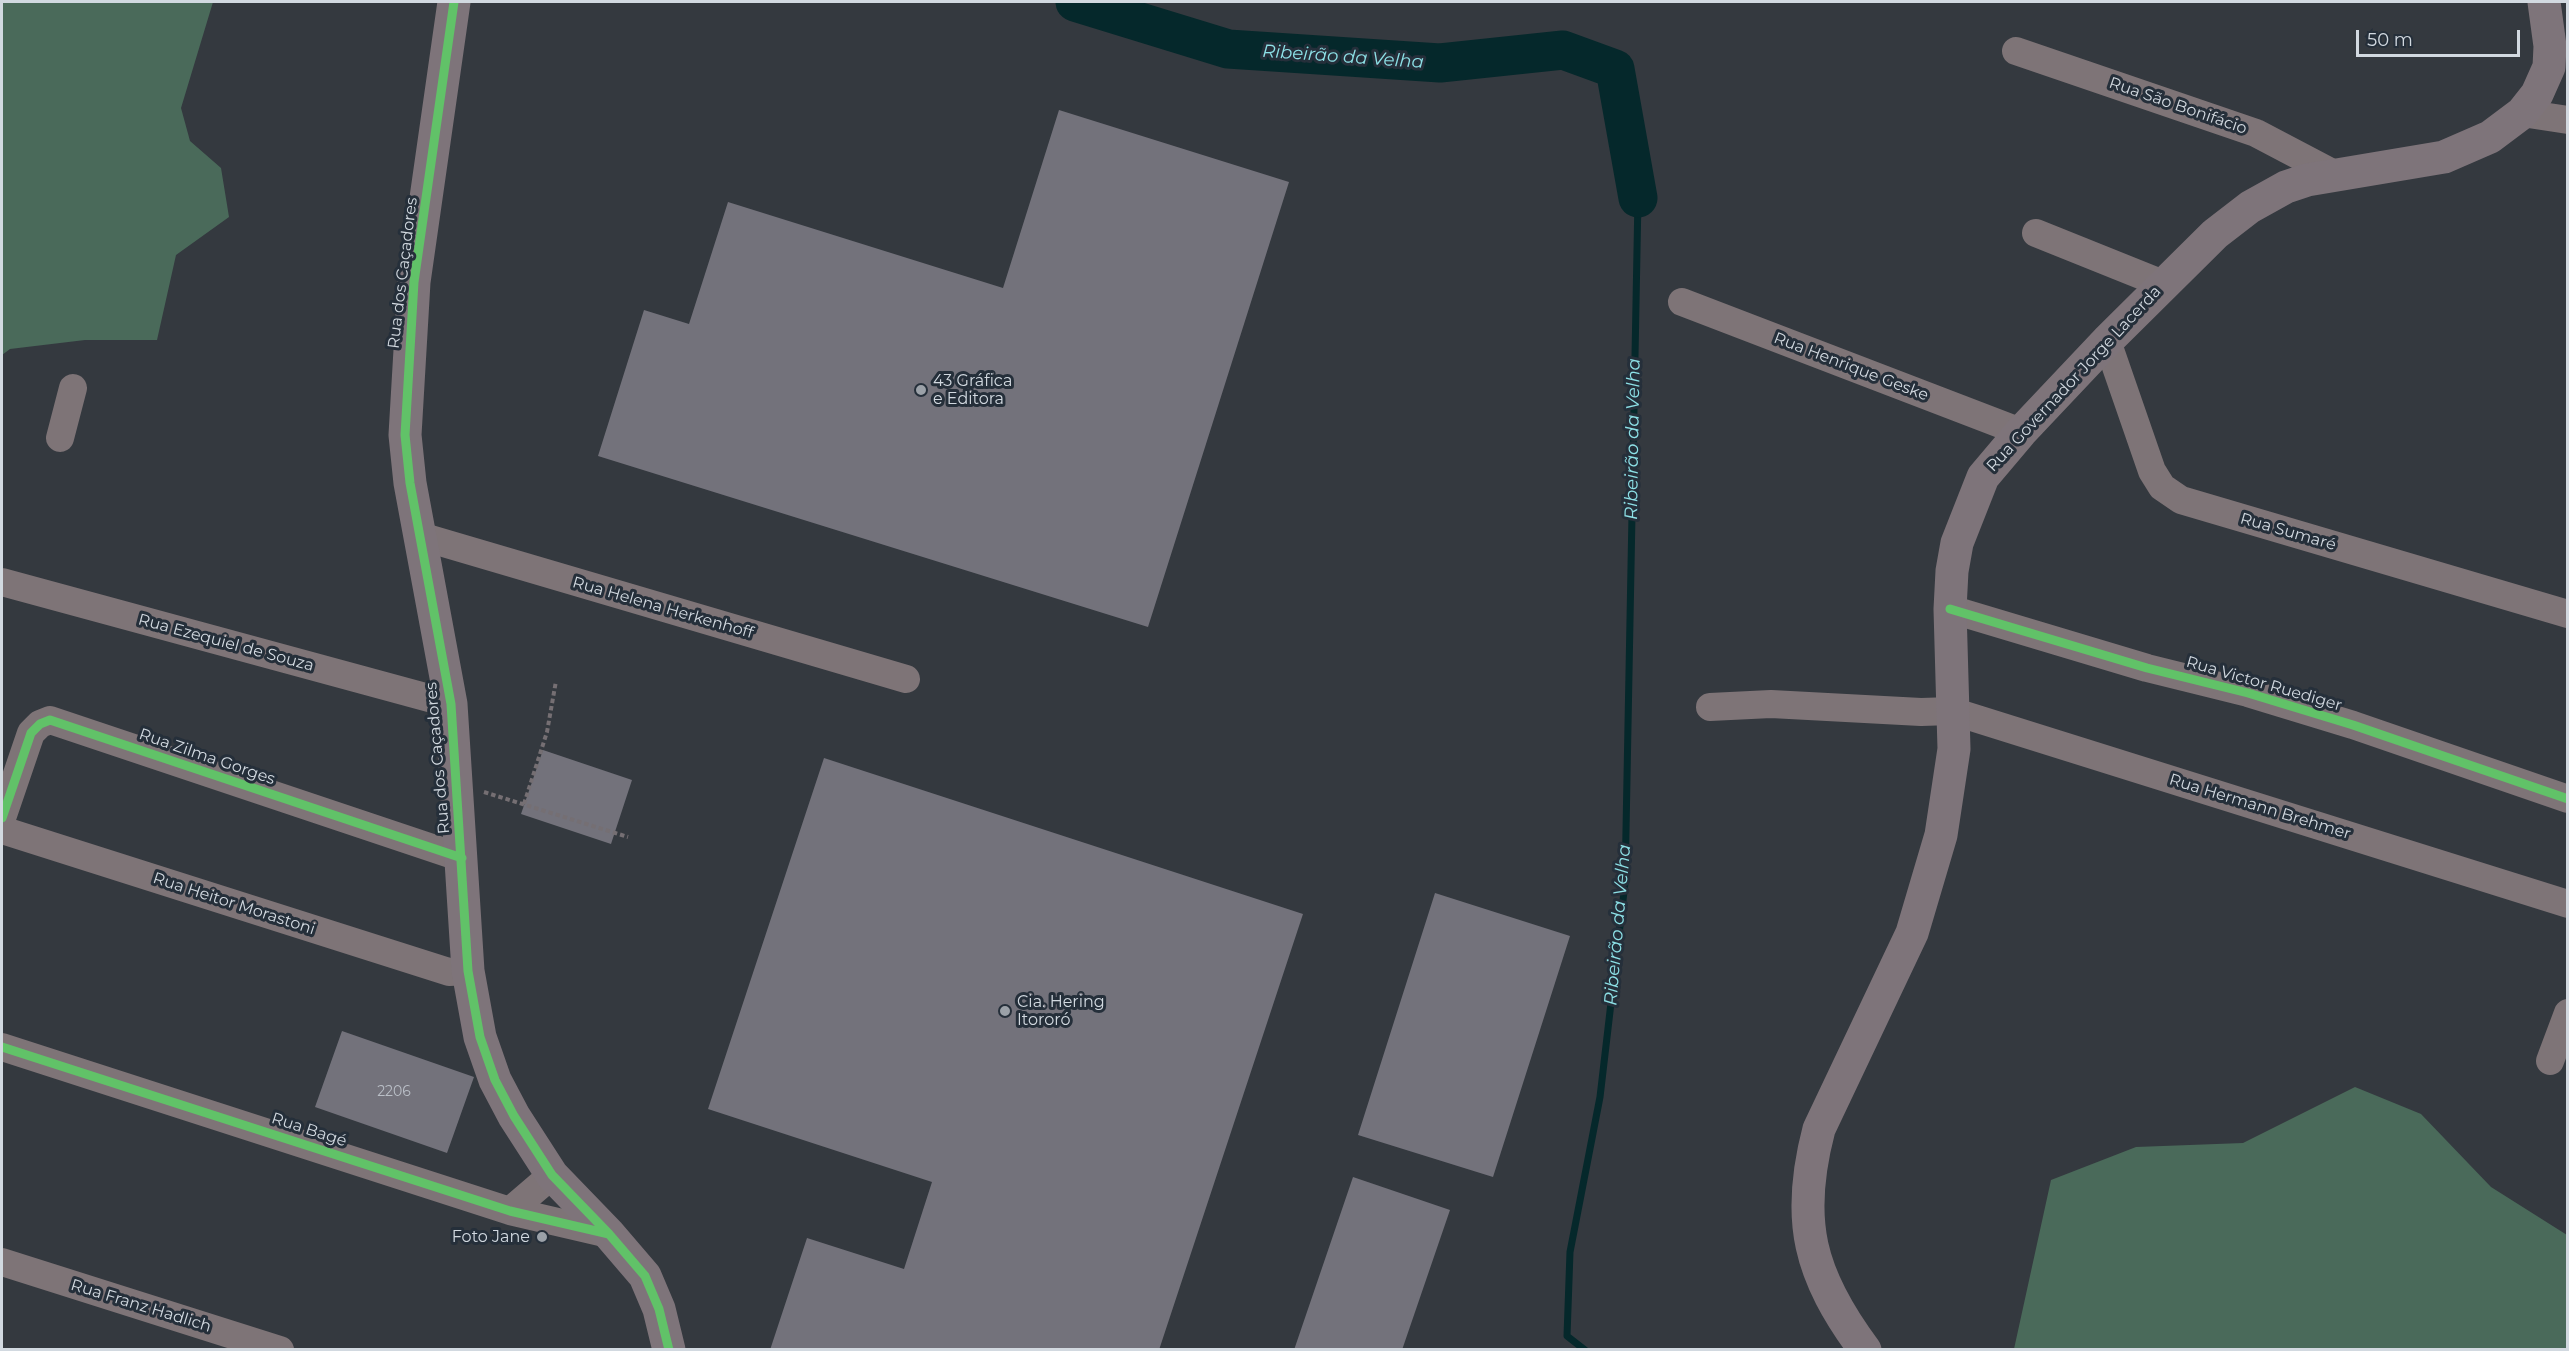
<!DOCTYPE html>
<html>
<head>
<meta charset="utf-8">
<style>
  body { margin:0 }
  #map { position:relative; width:2569px; height:1351px; overflow:hidden; background:#34393f; font-family:Montserrat,sans-serif }
  canvas { display:block }
  .frame { position:absolute; inset:0; border:3px solid #d2d9e0; pointer-events:none }
  .scale { position:absolute; left:2356px; top:30px; width:164px; height:27px; box-sizing:border-box; border:3px solid #d2d9e0; border-top:0; padding-left:8px; font-size:18px; line-height:21px; white-space:nowrap; color:#d2d9e0; -webkit-text-stroke:4px #252f3a; paint-order:stroke }
</style>
</head>
<body>
<div id="map">
<canvas width="2569" height="1351"></canvas>
<div class="frame"></div>
<div class="scale">50 m</div>
</div>
<script>
const ctx = document.querySelector('canvas').getContext('2d');
ctx.lineJoin = 'round';
function fillPath(path, color) { ctx.fillStyle = color; ctx.fill(path, 'evenodd'); }
function trace(path, color, width, dash) { ctx.strokeStyle = color; ctx.lineWidth = width; ctx.lineCap = dash ? 'butt' : 'round'; ctx.setLineDash(dash || []); ctx.stroke(path); }
function write(font, color, halo, rows, align = 'center') {
  ctx.font = font + ' Montserrat,sans-serif'; ctx.lineWidth = 6; ctx.setLineDash([]); ctx.textBaseline = 'middle'; ctx.strokeStyle = halo; ctx.fillStyle = color; for (const [text, x, y, turn = 0] of rows) {
    ctx.save(); ctx.translate(x, y); ctx.rotate((+turn || 0) * Math.PI / 180); ctx.textAlign = isNaN(turn) ? turn : align; if (halo) ctx.strokeText(text, 0, 0); ctx.fillText(text, 0, 0); ctx.restore();
  }
}
fillPath(new Path2D(`
  M2,2H213L181,108L190,141L221,168L229,217L176,255L157,340H85L10,349L2,355Z
  M2355,1087L2421,1114L2491,1187L2567,1235V1349H2014L2051,1180L2136,1147L2243,1143Z`), '#4a6a5a');
trace(new Path2D(`
  M1585,1350L1567,1336L1570,1252L1600,1097L1625,883L1638,198`), '#05282b', 7);
trace(new Path2D(`
  M1075,2L1228,49L1440,63L1563,50L1615,69L1638,198`), '#05282b', 39);
fillPath(new Path2D(`
  M1059,110L1289,182L1148,627L598,456L644,310L689,324L728,202L1003,288Z
  M543,750L632,780L611,844L521,814Z
  M824,758L1303,914L1159,1350H770L807,1238L904,1269L932,1182L708,1109Z
  M1435,893L1570,936L1493,1177L1358,1135Z
  M342,1031L474,1077L447,1153L315,1107Z
  M1353,1177L1450,1210L1402,1350H1294Z`), '#73727b');
trace(new Path2D(`
  M484,792L628,837
  M524,804L547,732L556,681`), '#756f73', 4, [4.5, 3]);
trace(new Path2D(`
  M2016,51L2256,133L2334,174
  M2522,113L2568,120
  M2036,233L2163,284
  M1682,302L2021,432
  M2107,341L2152,471L2162,487L2181,500L2568,614
  M60,438L73,388
  M420,536L906,679
  M2,582L451,704
  M1950,609L2147,668L2248,693L2353,725L2568,799
  M1710,707L1771,704L1921,712L1952,711L2568,904
  M2,818L31,733L40,724L50,720L462,858
  M2,830L449,972L468,971
  M2,1047L510,1211L609,1234
  M2550,1061L2568,1013
  M510,1211L552,1175
  M2,1262L280,1350`), '#7e7477', 28);
trace(new Path2D(`
  M454,2L414,282L405,435L410,483L451,704L468,971L480,1037L495,1080L514,1116L552,1175L609,1234L645,1276L659,1309L669,1350
  M1865,1350C1809,1275 1795,1220 1819,1129L1912,933L1941,835L1954,749L1950,609L1952,571L1957,543L1983,477L2021,432L2107,341L2215,234L2250,207L2286,187L2307,180L2444,157L2490,137L2522,113L2537,94L2549,67L2550,46L2544,2`), '#7e747a', 33);
trace(new Path2D(`
  M454,2L414,282L405,435L410,483L451,704L468,971L480,1037L495,1080L514,1116L552,1175L609,1234L645,1276L659,1309L669,1350
  M1950,609L2147,668L2248,693L2353,725L2568,799
  M2,818L31,733L40,724L50,720L462,858
  M2,1047L510,1211L609,1234`), '#61c268', 9);
for (const [x, y, r, color] of [
  [921,390,6,"#9ba1a8"],
  [1005,1011,6,"#9ba1a8"],
  [542,1237,6,"#9ba1a8"]
]) { const dot = new Path2D(); dot.arc(x, y, r, 0, 2 * Math.PI); ctx.fillStyle = color; ctx.fill(dot); trace(dot, '#252f3a', 2); }
write('14px', '#babfc7', null, [
  ["2206",394,1092]
]);
write('16px', '#d2d9e0', '#252f3a', [
  ["Rua São Bonifácio",2178,106,19],
  ["Rua dos Caçadores",403,273,-83],
  ["Rua Henrique Geske",1851,367,21],
  ["Rua Governador Jorge Lacerda",2074,379,-47],
  ["Rua Sumaré",2288,532,16],
  ["Rua Helena Herkenhoff",663,608,16],
  ["Rua Ezequiel de Souza",226,643,15],
  ["Rua Victor Ruediger",2264,684,16],
  ["Rua Zilma Gorges",207,757,19],
  ["Rua dos Caçadores",438,758,-95],
  ["Rua Hermann Brehmer",2260,807,17],
  ["Rua Heitor Morastoni",234,904,18],
  ["Rua Bagé",309,1130,18],
  ["Rua Franz Hadlich",141,1306,17]
]);
write('16px', '#d2d9e0', '#252f3a', [
  ["43 Gráfica",933,381],
  ["e Editora",933,399],
  ["Cia. Hering",1017,1002],
  ["Itororó",1017,1020],
  ["Foto Jane",530,1237,"right"]
], 'left');
write('italic 18px', '#8de1e7', '#252f3a', [
  ["Ribeirão da Velha",1343,57,4],
  ["Ribeirão da Velha",1633,439,-89],
  ["Ribeirão da Velha",1618,925,-85]
]);
</script>
</body>
</html>
